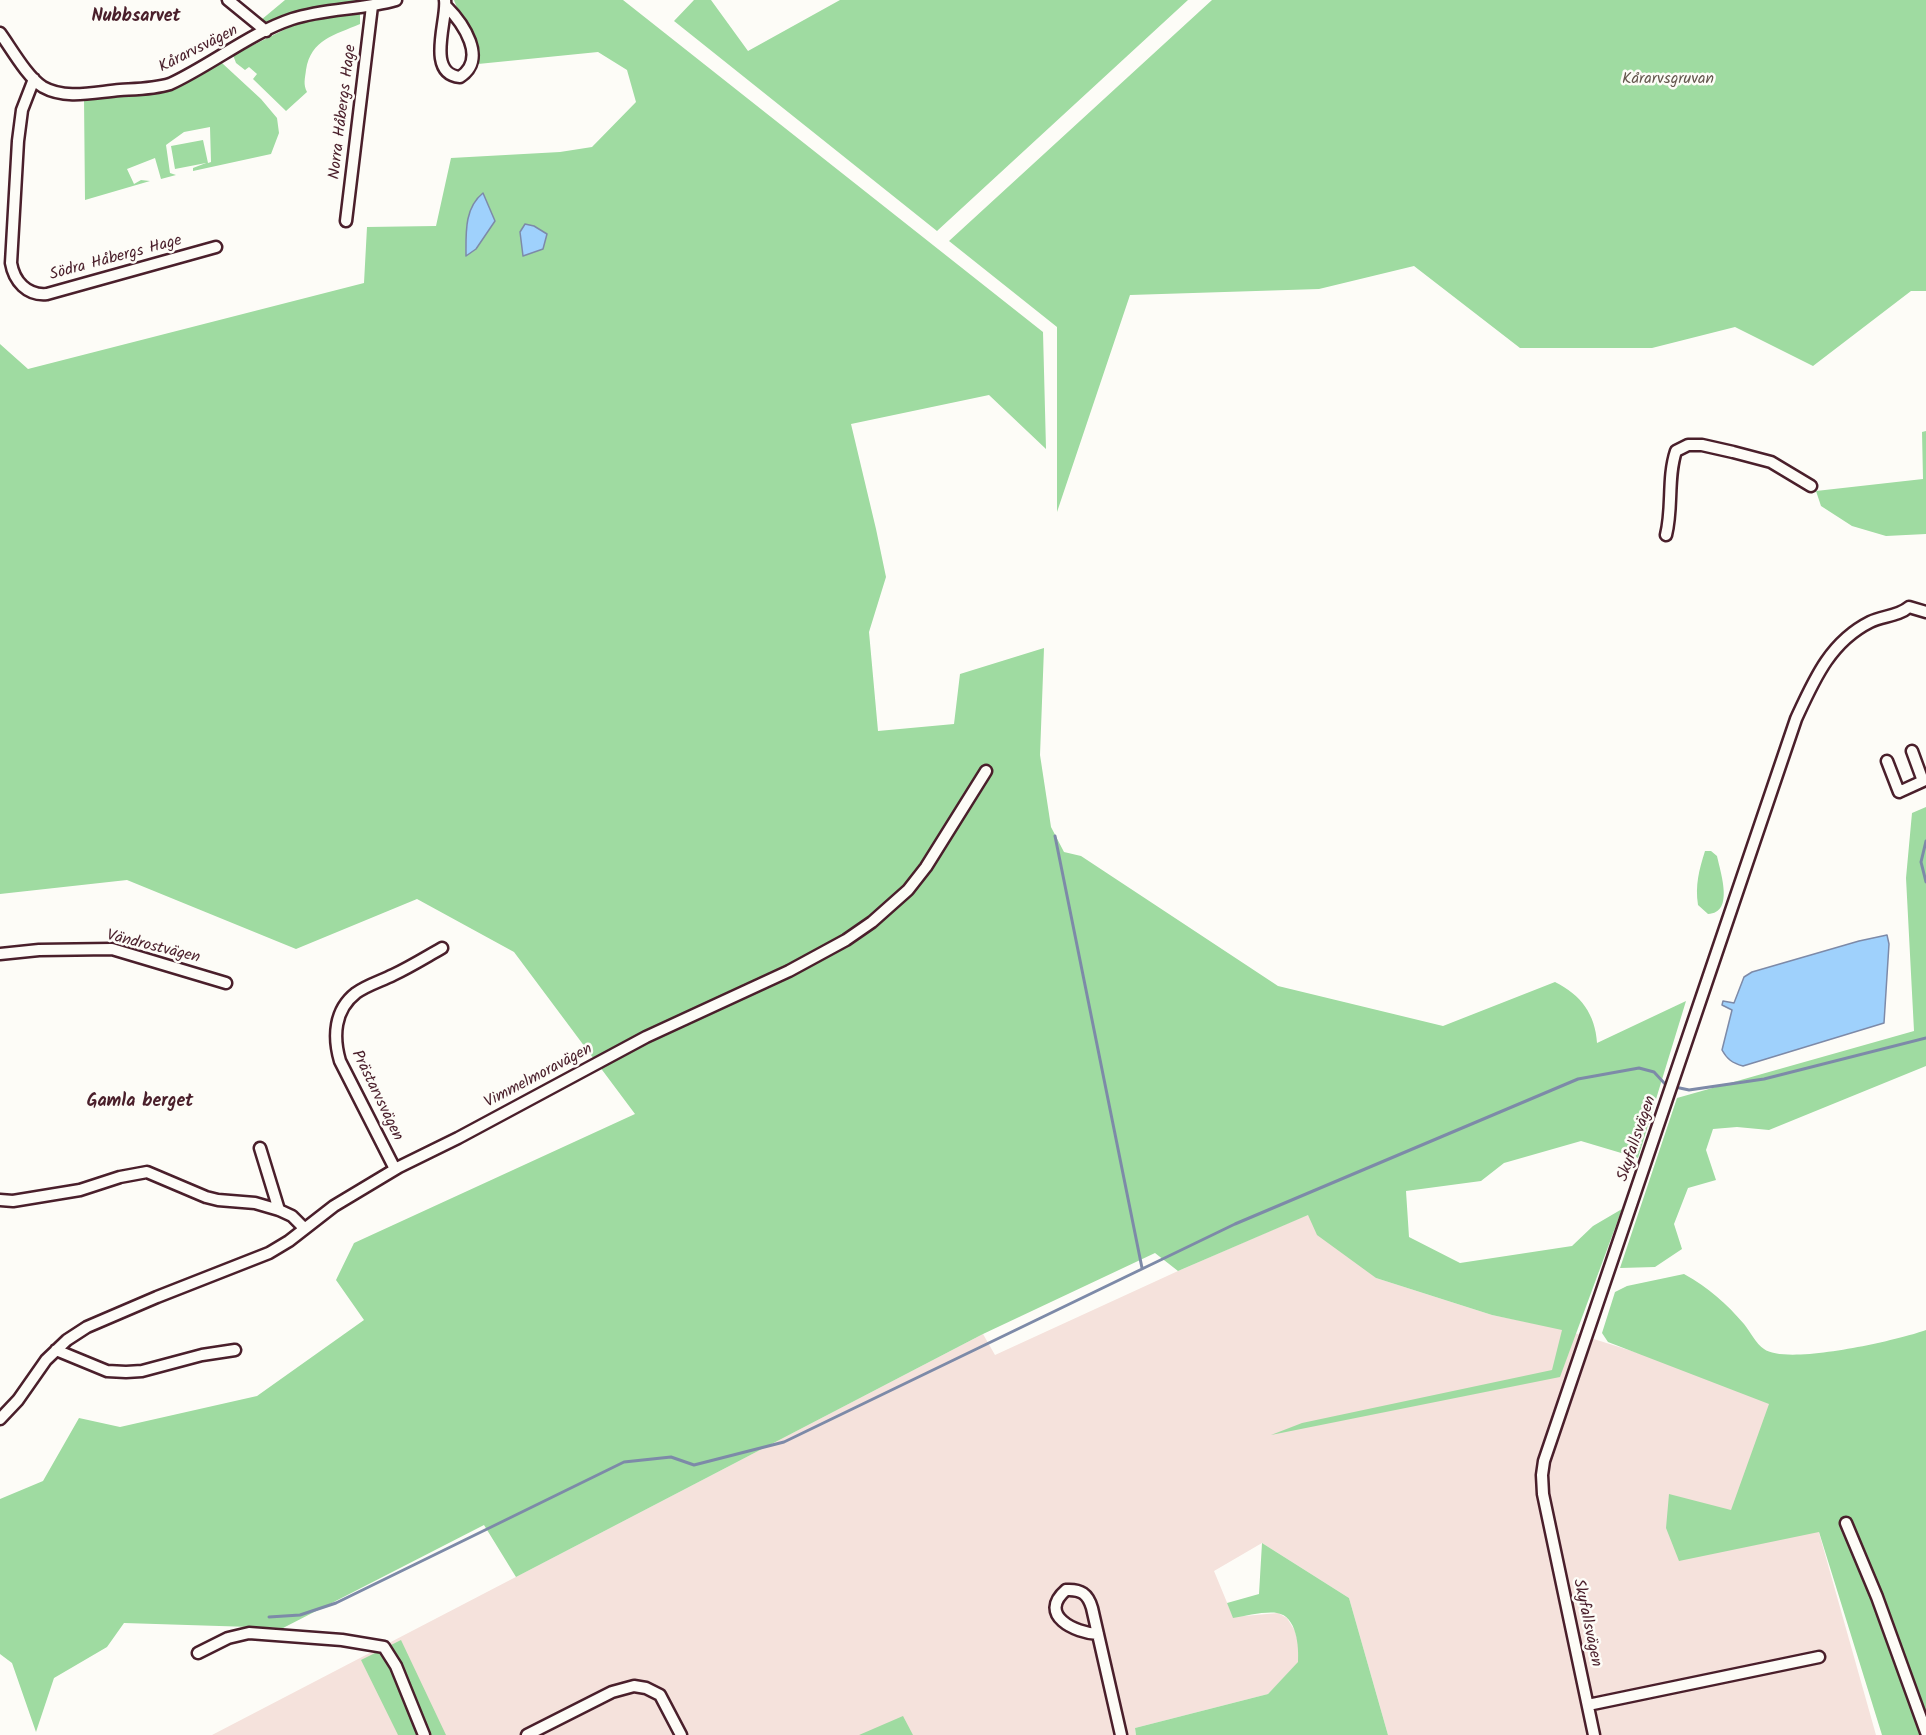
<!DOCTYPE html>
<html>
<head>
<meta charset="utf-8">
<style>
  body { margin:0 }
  canvas { display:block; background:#fdfcf7 }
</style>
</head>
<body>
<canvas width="1926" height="1735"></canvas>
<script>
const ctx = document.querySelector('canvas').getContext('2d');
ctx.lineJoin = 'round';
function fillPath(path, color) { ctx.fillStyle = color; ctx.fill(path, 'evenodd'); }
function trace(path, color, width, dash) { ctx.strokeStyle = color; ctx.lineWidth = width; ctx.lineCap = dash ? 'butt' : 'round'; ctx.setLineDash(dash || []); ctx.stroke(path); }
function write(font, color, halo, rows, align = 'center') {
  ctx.font = font + ' Kalam,sans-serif'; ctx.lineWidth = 5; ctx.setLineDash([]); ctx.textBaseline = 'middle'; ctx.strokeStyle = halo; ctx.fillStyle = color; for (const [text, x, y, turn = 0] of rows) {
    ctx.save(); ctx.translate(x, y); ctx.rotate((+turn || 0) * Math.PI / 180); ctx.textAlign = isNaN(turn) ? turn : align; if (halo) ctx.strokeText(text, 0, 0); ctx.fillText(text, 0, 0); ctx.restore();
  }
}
fillPath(new Path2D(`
  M1309,1214L1376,1278L1492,1315L1562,1329L1781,1398L1876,1735H1388L1349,1598L1262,1543L1214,1571L1233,1617L1278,1613L1287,1618L1295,1631L1299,1646V1662L1268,1694L1135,1728L1136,1735H212L983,1334L995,1355L1178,1271Z`), '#f5e2dc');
fillPath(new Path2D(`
  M285,0H365L306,10L265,26L261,20Z
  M454,0H623L1043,332L1046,449L989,395L851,424L876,529L886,577L869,632L878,731L954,724L960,674L1044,648L1040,755L1051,827L1064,852L1081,856L1278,986L1443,1026L1555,982C1581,995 1595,1014 1597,1043L1686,1001L1638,1158L1581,1141L1504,1163L1481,1181L1406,1191L1409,1237L1460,1263L1572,1246L1593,1226L1622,1209L1560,1377L1271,1435L1302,1423L1552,1370L1562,1330L1492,1315L1376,1278L1317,1235L1308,1215L1178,1271L1155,1253L983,1334L516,1577L484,1525L283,1628L124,1623L107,1647L54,1678L36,1732L12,1663L0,1654V1499L43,1481L79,1418L120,1427L257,1396L364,1320L336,1280L354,1243L635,1114L514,952L417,899L296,949L127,880L0,894V344L28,369L364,283L367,227L436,226L451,158L560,152L592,147L636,102L627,70L598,52L478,64Z
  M694,0H711L748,51L840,0H1188L937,231L674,21Z
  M1212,0H1926V291H1911L1813,366L1735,327L1652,348H1520L1414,266L1319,289L1130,295L1057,512V327L949,241Z
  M360,13V24C335,35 311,39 306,70C305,79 303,84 307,92L286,111L253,79L257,74L249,67L245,70L236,63L233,55L302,21Z
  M222,63L261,99L277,118L279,133L271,154L193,171V168L206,163L175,169L171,146L203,140L208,163L211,162L210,127L184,132L166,145L170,173L176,175L161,179L155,158L127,169L134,184L141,180L150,181L85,200L84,98L131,96L172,90Z
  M1926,431V534L1886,536L1852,526L1821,506L1816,491L1923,479L1922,432Z
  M1926,807V1066L1769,1130L1737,1127L1713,1129L1706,1150L1716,1180L1688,1188L1674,1224L1682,1249L1655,1267L1620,1268L1677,1098L1914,1031L1906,878L1912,813Z
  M1705,851H1711L1717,856C1720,871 1735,913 1708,914L1698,905C1695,885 1699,870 1705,851Z
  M1684,1274C1709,1288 1726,1303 1744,1324C1750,1331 1756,1344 1764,1349C1787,1366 1899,1340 1926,1330V1735H1882L1819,1532L1679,1561L1666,1528L1669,1494L1731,1510L1769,1404L1608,1342L1602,1333L1615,1292L1627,1286Z
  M1262,1543L1349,1598L1388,1735H1136L1135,1728L1268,1694L1298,1662C1299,1647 1297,1616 1277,1613C1266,1611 1245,1616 1233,1618L1227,1603L1259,1594Z
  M401,1640L446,1735H398L361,1660Z
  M903,1716L913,1735H859Z`), '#9fdba1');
const water = new Path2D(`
  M483,193L495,221L476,249L466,256C466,234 464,208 483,193Z
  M525,224L534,226L547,234L543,249L523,256L520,232Z
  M1887,935L1889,944L1884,1023L1743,1066C1732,1063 1727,1059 1722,1050L1732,1010L1722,1005L1723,1001L1734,1003L1744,977L1752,972L1859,941Z`);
fillPath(water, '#9fd1fc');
trace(water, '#7d8aa8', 1.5);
trace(new Path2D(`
  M1055,836L1142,1268
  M1926,841L1921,862L1926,882
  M269,1617L300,1615L336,1603L624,1462L671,1457L694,1465L784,1442L1235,1224L1578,1079L1639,1068L1654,1072L1666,1085L1689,1090L1764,1079L1926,1038`), '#7d8aa8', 3);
const minor = new Path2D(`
  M228,0L266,31
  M445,0C448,19 425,74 460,77C488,59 463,23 446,6
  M0,33C11,48 27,77 43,87C66,100 95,92 120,90C137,89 154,89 170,84C211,65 250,33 292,19C326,8 362,10 396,0
  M34,79L22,110L18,141L11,263C14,281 27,296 47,294L216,247
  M346,221L372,6
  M1666,535C1673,508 1667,478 1676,451L1688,445H1702L1733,452L1771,462L1811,486
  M1887,761L1899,792L1923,781L1912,751
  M0,954L39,950L112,949L226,983
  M260,1148L279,1210
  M395,1169L340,1061C333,1037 334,1010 356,993C367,985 381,981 393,975C410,967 426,957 442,948
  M0,1200L13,1201L80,1190L120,1177L147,1172L206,1197L218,1200L255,1203L279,1210L292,1216L304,1228
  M56,1350L107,1371L126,1372L142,1371L202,1355L235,1350
  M0,1419L18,1400L46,1360L67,1340L87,1327L157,1297L269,1253L289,1241L334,1206L399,1167L458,1138L646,1037L789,971L846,940L872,922L908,890L926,867L986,771
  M1846,1523L1877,1597L1926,1732
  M1098,1634C1075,1633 1037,1615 1066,1590C1081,1589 1088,1594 1092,1608L1121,1735
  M198,1653L228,1638L249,1633L342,1640L384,1647L396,1666L424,1735
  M1588,1705L1819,1657
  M527,1735L612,1692L634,1686L646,1688L660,1695L681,1735
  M1594,1735L1543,1494L1542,1475L1544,1461L1796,719C1814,680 1830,642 1870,622C1882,616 1899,616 1909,607L1926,612`);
trace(minor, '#4a1f2b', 15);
trace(minor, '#fdfcf7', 10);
write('16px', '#4a1f2b', '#fdfcf7', [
  ["Kårarvsvägen",199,50,-27],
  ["Norra Håbergs Hage",344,112,-83],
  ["Södra Håbergs Hage",116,259,-15],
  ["Vändrostvägen",153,948,14],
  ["Vimmelmoravägen",539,1077,-28],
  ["Prästarvsvägen",376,1096,64],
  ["Skyfallsvägen",1638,1139,-71],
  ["Skyfallsvägen",1586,1623,78]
]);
write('16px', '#64574e', '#fdfcf7', [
  ["Kårarvsgruvan",1668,80]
]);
write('bold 18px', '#4a1f2b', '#fdfcf7', [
  ["Nubbsarvet",136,18],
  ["Gamla berget",140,1103]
]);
</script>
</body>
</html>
